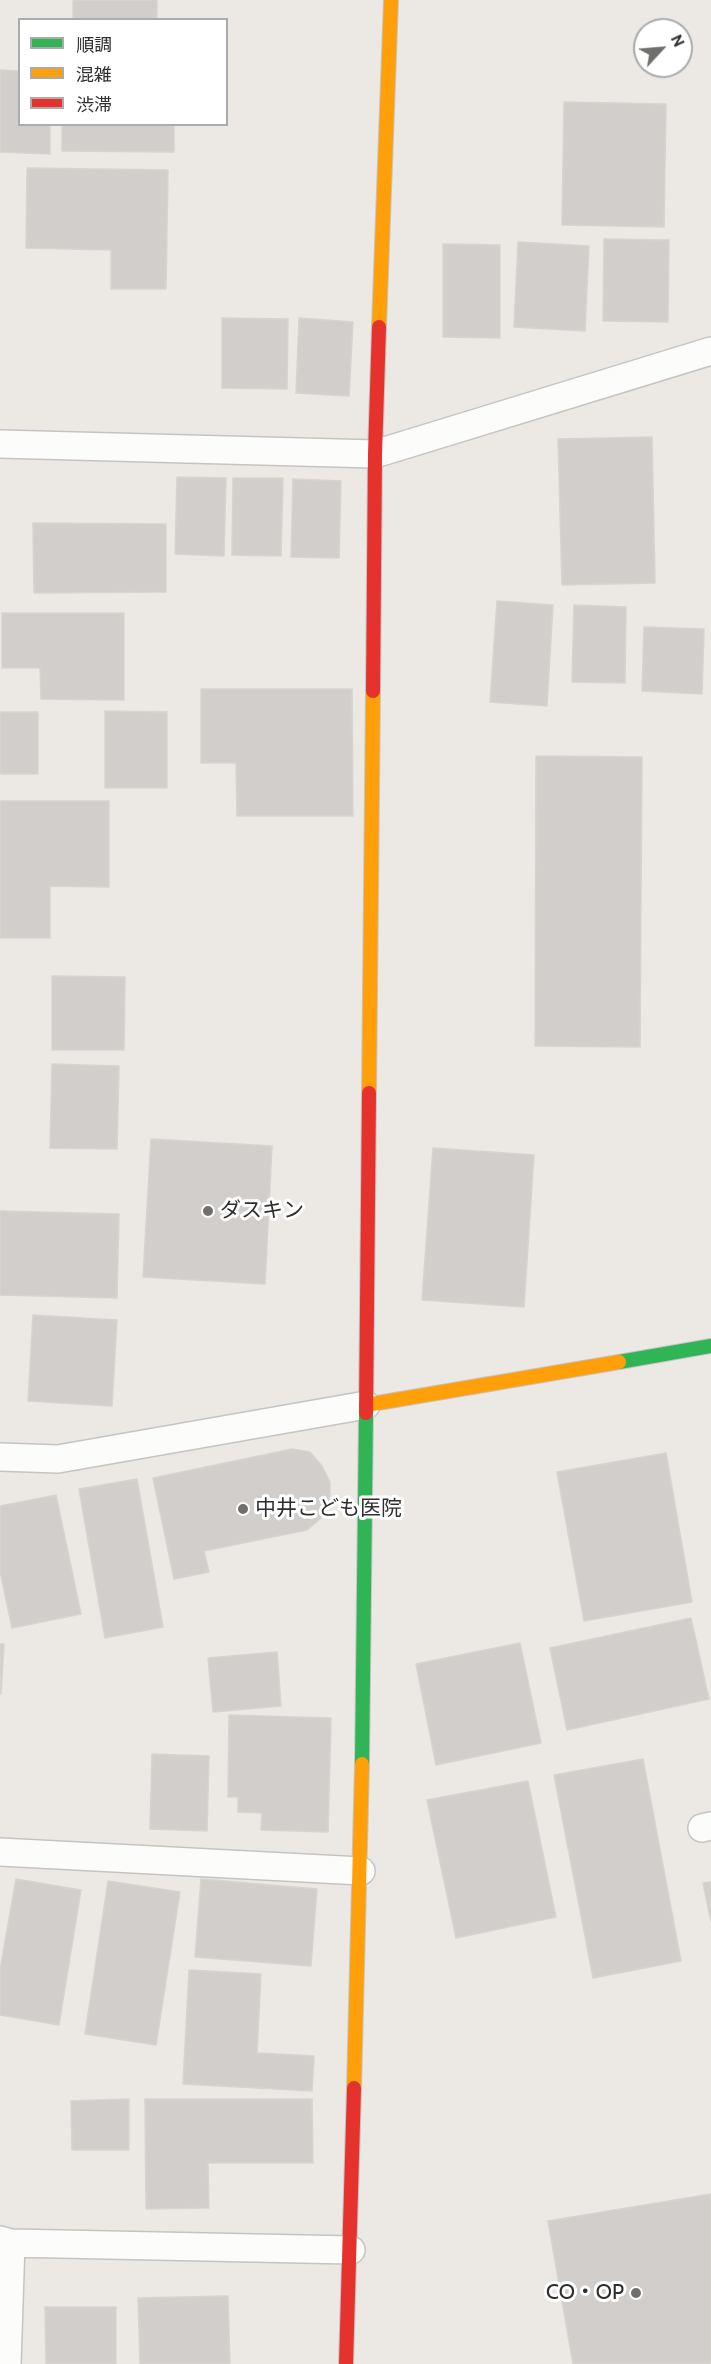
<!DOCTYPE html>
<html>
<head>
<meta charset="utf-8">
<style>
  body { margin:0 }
  #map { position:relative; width:711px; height:2364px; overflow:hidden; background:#ece8e4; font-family:Cabin,"Noto Sans JP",sans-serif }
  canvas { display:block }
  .legend { position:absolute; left:18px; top:18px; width:210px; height:108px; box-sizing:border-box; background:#fff; border:2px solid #ababab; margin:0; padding:8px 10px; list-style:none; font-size:18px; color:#2e2e2e }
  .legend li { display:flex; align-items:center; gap:12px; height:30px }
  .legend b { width:30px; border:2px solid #ababab }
  .north { position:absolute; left:633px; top:18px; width:60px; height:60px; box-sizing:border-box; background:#fff; border:2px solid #ababab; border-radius:50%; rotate:64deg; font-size:16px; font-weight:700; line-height:24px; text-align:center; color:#2e2e2e }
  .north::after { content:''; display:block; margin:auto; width:21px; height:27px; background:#706f6e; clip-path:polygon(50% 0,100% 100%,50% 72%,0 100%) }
</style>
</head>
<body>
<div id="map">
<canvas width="711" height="2364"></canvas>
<ul class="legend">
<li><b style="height:8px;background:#30b455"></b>順調</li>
<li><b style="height:8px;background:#ff9f0a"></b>混雑</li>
<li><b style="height:8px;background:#e5322d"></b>渋滞</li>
</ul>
<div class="north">N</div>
</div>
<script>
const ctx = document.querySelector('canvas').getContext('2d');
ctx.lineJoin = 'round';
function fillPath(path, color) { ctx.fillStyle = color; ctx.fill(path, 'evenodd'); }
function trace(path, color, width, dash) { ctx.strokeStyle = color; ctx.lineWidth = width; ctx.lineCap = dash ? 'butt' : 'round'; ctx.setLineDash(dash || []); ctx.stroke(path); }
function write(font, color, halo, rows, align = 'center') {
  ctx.font = font + ' Cabin,"Noto Sans JP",sans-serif'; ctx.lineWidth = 6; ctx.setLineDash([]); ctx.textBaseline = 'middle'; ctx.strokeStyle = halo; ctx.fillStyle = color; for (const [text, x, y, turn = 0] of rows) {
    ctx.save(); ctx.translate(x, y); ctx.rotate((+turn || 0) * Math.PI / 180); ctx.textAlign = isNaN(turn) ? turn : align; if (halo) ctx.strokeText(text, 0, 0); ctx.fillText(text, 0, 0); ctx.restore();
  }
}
const building = new Path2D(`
  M73,0H157V20H73Z
  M0,70L20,71V124H50V154L0,152Z
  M564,102L666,104L664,227L562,225Z
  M62,124H174V152L62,151Z
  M27,168L168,170L166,289H111V250L26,248Z
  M604,239L669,240L668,322L603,321Z
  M518,242L589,246L585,331L514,327Z
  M443,244L500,245V338L443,337Z
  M222,318L288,319L287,389L222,388Z
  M299,318L353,322L349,396L296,393Z
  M652,437L655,583L562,585L558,439Z
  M177,477L226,478L224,556L175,554Z
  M233,478H283L281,556L232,555Z
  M293,479L341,481L339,558L291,557Z
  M33,523L166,524V592L34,593Z
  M497,601L553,605L547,706L490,702Z
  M574,605L626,607L625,683L572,682Z
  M2,613H124V700L41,699L40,668H2Z
  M644,627L704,629L702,694L642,691Z
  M201,689H352L353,816H237L236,763H201Z
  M105,711L167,712V788H105Z
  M0,712H38V774H0Z
  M536,756L642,757L640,1047L535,1046Z
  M0,801H109V887L50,886V938H0Z
  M52,976L125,977L124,1050H52Z
  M52,1064L119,1066L117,1149L50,1148Z
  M151,1139L272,1146L265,1284L143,1277Z
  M433,1148L534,1155L524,1307L422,1300Z
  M0,1211L119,1214L117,1298L0,1295Z
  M33,1315L117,1320L112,1406L28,1401Z
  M292,1449L310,1452L322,1466L330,1482V1500L321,1518L307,1530L204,1551L209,1572L174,1579L153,1478Z
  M666,1453L692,1602L584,1621L557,1472Z
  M137,1479L163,1627L105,1638L79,1489Z
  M56,1495L81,1614L12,1628L0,1571V1506Z
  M691,1618L709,1699L567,1730L550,1648Z
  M520,1643L541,1743L436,1765L416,1664Z
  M0,1644H4L1,1694L0,1693Z
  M277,1652L281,1706L213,1712L208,1658Z
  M229,1715L331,1718L328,1832L261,1830L262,1813L238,1812V1797H228Z
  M152,1754L209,1756L207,1831L150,1829Z
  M643,1759L681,1961L593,1978L554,1775Z
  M528,1781L556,1917L456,1938L427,1800Z
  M16,1879L81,1890L59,2025L0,2015V1970Z
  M201,1879L317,1889L311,1966L195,1957Z
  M108,1881L180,1892L156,2045L85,2034Z
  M711,1882V1922L703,1883Z
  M189,1970L261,1974L257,2053L314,2056L312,2091L183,2084Z
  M129,2099V2150H72L71,2101Z
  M145,2099H312L313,2163H208L209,2208L146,2209Z
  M711,2194V2364H573L548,2221Z
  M228,2296L230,2364H140L138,2298Z
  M45,2307H116V2364H46Z`);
fillPath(building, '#d1cecb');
trace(building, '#d7d4d0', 1.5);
const lane = new Path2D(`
  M0,444L375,454L711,351
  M0,1457L58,1459L366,1405
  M702,1828L711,1826
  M0,1852L361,1871
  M0,2240L11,2243L351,2250
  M7,2364L11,2243`);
const fast = new Path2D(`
  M619,1362L711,1346
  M362,1764L366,1413`);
const slow = new Path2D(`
  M379,327L391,0
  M369,1093L373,691
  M366,1405L619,1362
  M354,2088L362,1764`);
const jam = new Path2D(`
  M373,691L375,454L379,327
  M366,1413L369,1093
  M346,2364L354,2088`);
trace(lane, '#c5c4c5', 30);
trace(fast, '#c5c4c5', 16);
trace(slow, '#c5c4c5', 16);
trace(jam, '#c5c4c5', 16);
trace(lane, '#fcfcfb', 27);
trace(fast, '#30b455', 14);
trace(slow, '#ff9f0a', 14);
trace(jam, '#e5322d', 14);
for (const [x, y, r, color] of [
  [208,1211,6,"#706f6e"],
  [243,1509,6,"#706f6e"],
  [636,2293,6,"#706f6e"]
]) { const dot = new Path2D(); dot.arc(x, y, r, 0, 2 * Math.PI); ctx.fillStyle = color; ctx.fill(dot); trace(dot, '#fff', 2); }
write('21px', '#2e2e2e', '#fff', [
  ["ダスキン",220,1211],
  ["中井こども医院",255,1509],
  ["CO・OP",624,2293,"right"]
], 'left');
</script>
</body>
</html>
